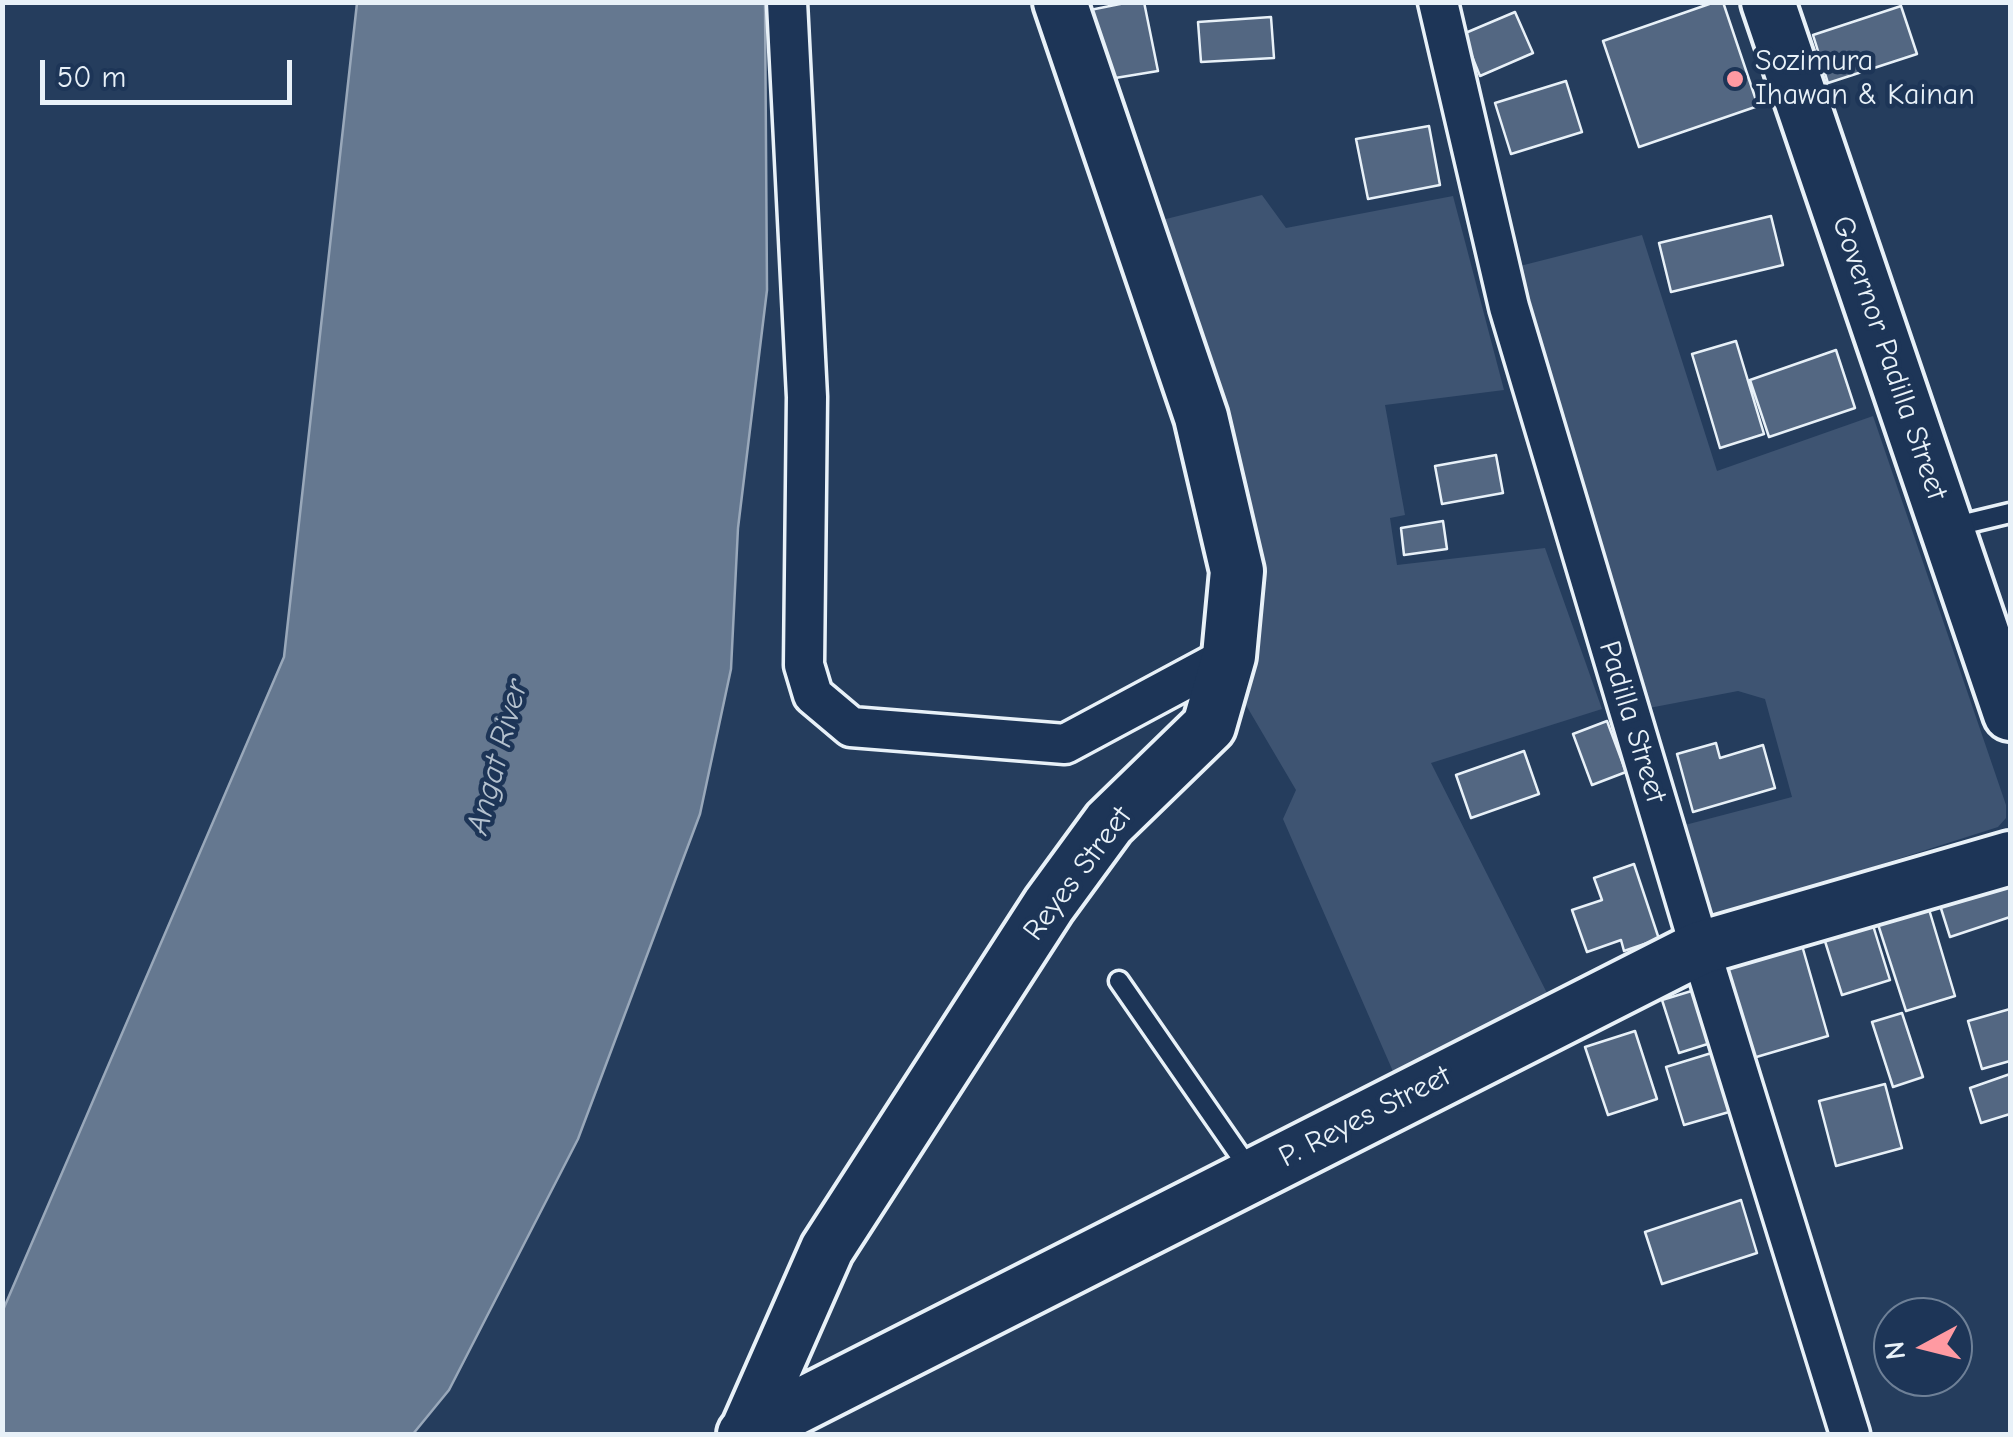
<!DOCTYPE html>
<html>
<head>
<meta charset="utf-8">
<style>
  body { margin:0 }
  #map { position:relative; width:2013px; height:1437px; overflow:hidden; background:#253d5d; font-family:"Comic Neue",sans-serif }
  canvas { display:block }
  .frame { position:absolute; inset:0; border:5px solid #e8f1f8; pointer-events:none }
  .north { position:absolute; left:1873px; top:1297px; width:100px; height:100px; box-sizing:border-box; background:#1d3557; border:2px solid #6e8097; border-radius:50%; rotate:263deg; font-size:28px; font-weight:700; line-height:40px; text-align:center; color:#e8f1f8 }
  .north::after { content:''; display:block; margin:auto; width:35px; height:45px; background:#ff9aa2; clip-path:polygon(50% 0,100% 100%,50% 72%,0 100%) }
  .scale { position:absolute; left:40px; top:60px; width:252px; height:45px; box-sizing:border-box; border:5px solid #e8f1f8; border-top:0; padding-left:12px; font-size:30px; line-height:35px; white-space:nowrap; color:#e8f1f8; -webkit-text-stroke:8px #1d3557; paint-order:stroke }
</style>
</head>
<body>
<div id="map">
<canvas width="2013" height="1437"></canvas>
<div class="frame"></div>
<div class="north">N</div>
<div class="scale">50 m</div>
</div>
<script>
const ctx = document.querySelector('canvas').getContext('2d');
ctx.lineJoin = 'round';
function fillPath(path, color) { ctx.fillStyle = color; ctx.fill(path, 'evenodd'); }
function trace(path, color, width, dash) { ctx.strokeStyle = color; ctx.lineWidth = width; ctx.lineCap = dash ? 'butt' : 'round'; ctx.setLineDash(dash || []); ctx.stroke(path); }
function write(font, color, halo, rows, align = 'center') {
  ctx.font = font + ' "Comic Neue",sans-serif'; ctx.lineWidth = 9; ctx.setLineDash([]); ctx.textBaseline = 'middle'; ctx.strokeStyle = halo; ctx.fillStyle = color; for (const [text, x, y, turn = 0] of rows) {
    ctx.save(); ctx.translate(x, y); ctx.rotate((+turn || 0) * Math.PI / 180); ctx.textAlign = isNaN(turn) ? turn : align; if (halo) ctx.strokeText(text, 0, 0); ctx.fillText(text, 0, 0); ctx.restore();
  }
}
fillPath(new Path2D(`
  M1262,195L1286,228L1453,196L1504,390L1385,405L1405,515L1390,518L1397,565L1545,548L1602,709L1431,763L1550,999L1395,1076L1283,819L1296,790L1243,700L1158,221Z
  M1642,235L1717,471L1873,416L2006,805V818L1998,827L1713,918L1685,825L1792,797L1765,699L1738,691L1649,708L1520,266Z`), '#3e5472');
const water = new Path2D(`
  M357,3H765L767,290L738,528L731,669L700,814L578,1139L449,1390L413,1434H3V1310L284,657Z`);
fillPath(water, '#657890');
trace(water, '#99a8ba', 2.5);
const building = new Path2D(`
  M1130,2H1144L1158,71L1097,81L1075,13Z
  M1715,2H1723L1758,106L1639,147L1603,41Z
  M1901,6L1917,54L1828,83L1813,35Z
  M1515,12L1533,53L1480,76L1463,34Z
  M1271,17L1274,58L1201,62L1198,22Z
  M1566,81L1582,132L1511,154L1495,103Z
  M1429,126L1440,185L1368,199L1356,139Z
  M1771,216L1783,265L1671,292L1659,243Z
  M1736,341L1764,434L1720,448L1692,354Z
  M1836,350L1855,408L1769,437L1750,380Z
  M1496,455L1503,493L1442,504L1435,466Z
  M1443,521L1447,549L1404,555L1401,528Z
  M1607,721L1626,772L1592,785L1573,734Z
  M1716,743L1720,758L1763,745L1775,788L1693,812L1677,754Z
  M1524,751L1539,794L1471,818L1456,775Z
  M1634,864L1659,939L1624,951L1621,940L1587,952L1572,910L1602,900L1594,878Z
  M2010,875V917L1950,937L1938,899Z
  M1925,896L1955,996L1906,1011L1874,912Z
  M1871,919L1890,980L1842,995L1823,935Z
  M1799,935L1828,1036L1753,1058L1724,956Z
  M1698,989L1714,1042L1679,1053L1662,1000Z
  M2010,1009V1061L1982,1069L1968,1021Z
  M1902,1013L1923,1077L1893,1087L1872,1022Z
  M1635,1031L1657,1099L1608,1115L1585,1047Z
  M1718,1051L1736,1110L1684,1125L1666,1067Z
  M2010,1074V1114L1981,1123L1970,1088Z
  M1885,1084L1902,1148L1836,1166L1819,1101Z
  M1741,1200L1757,1253L1662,1284L1645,1232Z`);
fillPath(building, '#536782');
trace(building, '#e8f1f8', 2.5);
const lane = new Path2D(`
  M1952,527L2010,513
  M1119,981L1252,1173`);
const street = new Path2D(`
  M787,2L807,397L804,665L813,695L851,727L1065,744L1229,656
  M1438,2L1509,307L1700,948L1850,1434`);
const secondary = new Path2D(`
  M1768,2L2010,714
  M746,1433L827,1249L1049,905L1109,823L1209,726L1229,656L1237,571L1201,417L1060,2
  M744,1434L1700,948L2010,858`);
trace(lane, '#e8f1f8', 25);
trace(street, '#e8f1f8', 45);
trace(secondary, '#e8f1f8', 60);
trace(lane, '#1d3557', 18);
trace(street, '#1d3557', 38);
trace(secondary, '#1d3557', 52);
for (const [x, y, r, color] of [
  [1735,79,10,"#ff9aa2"]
]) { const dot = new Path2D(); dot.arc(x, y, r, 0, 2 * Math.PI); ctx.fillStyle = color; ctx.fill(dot); trace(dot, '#1d3557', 4); }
write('30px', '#e8f1f8', '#1d3557', [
  ["Sozimura",1755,62],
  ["Ihawan & Kainan",1755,96]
], 'left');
write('30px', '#e8f1f8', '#1d3557', [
  ["Governor Padilla Street",1889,358,71],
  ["Padilla Street",1632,722,73],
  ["Reyes Street",1078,874,-53],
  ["P. Reyes Street",1365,1117,-27]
]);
write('italic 32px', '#b4c1ce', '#1d3557', [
  ["Angat River",498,757,-75]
]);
</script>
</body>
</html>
